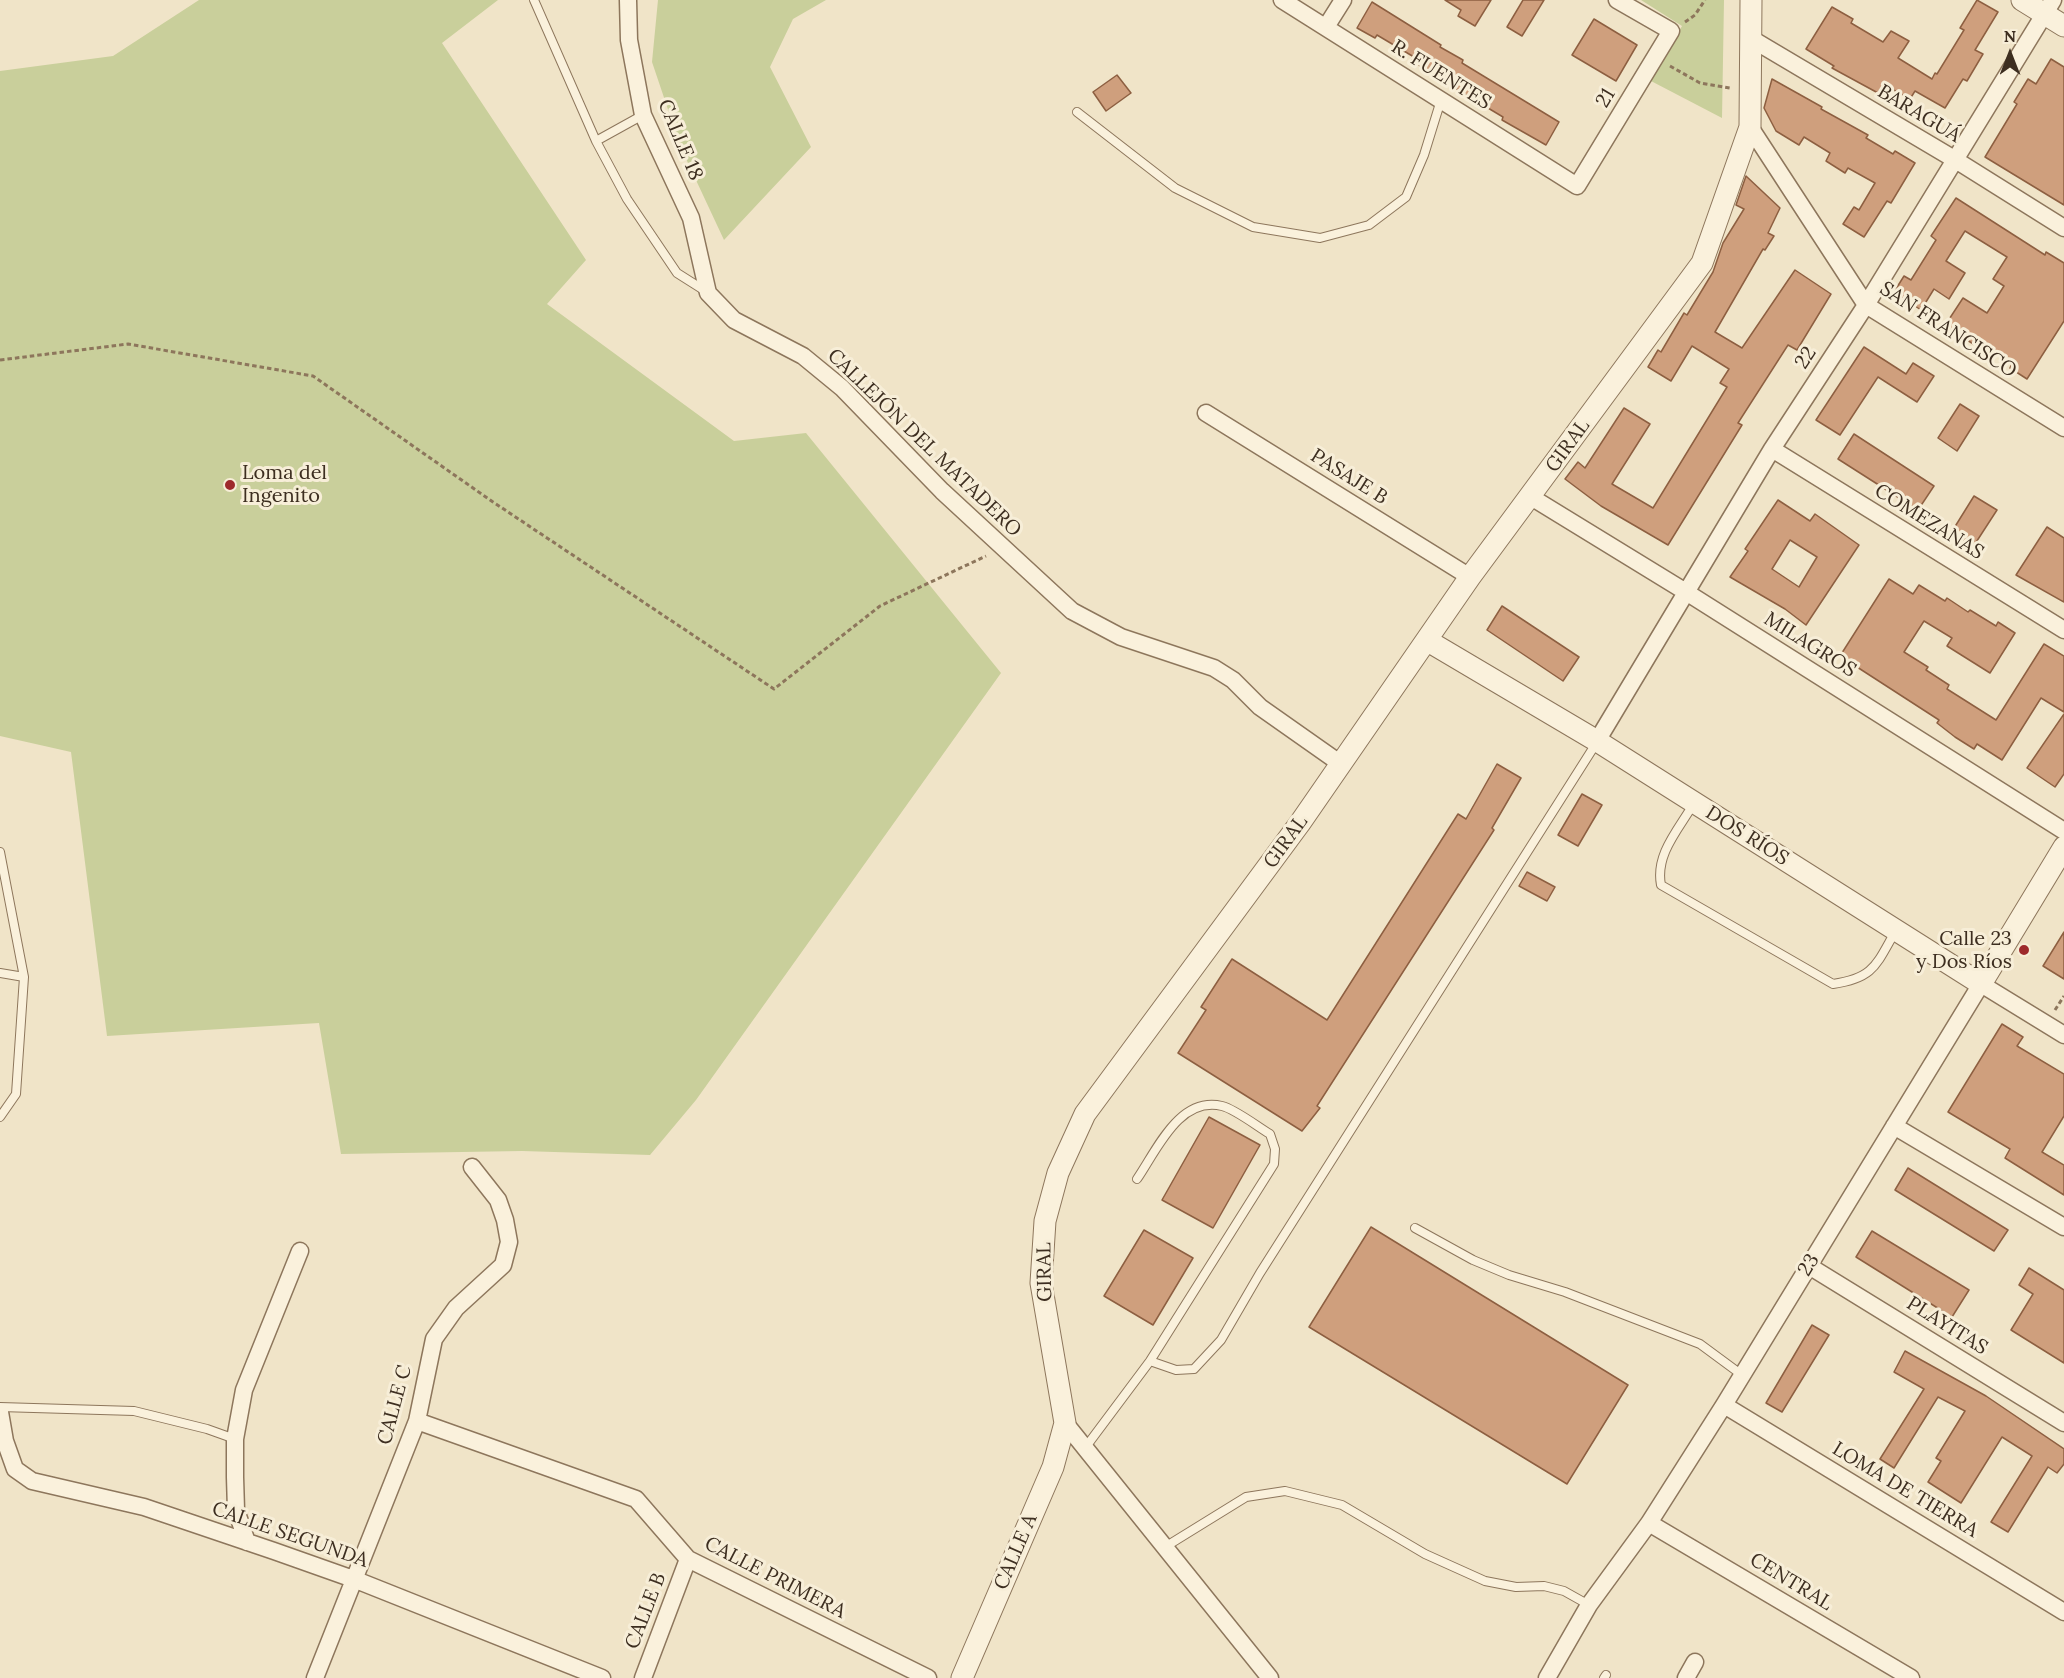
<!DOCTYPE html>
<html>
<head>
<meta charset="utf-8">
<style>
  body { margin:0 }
  #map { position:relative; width:2064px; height:1678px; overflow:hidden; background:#f0e4c8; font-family:Lora,serif }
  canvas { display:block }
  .north { position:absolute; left:1980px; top:24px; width:60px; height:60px; -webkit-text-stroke:4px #f7eed8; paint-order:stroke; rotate:0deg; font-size:16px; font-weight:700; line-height:24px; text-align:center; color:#3d2e20 }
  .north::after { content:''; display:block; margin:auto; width:21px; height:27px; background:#3d2e20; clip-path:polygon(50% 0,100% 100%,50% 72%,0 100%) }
</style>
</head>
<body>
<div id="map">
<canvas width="2064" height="1678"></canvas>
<div class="north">N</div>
</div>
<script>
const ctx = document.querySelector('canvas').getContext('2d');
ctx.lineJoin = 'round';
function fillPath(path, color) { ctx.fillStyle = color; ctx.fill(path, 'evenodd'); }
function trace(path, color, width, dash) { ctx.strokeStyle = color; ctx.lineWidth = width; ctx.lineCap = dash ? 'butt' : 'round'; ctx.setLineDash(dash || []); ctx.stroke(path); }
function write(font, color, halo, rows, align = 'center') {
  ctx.font = font + ' Lora,serif'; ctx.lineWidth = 6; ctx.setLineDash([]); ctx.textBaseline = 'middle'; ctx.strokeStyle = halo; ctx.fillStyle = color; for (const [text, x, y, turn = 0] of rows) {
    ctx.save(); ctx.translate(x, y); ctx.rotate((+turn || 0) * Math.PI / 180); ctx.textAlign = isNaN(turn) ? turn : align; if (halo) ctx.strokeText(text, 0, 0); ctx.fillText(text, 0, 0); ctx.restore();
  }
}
fillPath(new Path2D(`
  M199,0H498L442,43L586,260L547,304L734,441L806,433L1001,673L696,1100L650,1155L522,1151L341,1154L319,1023L107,1036L71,752L0,736V71L113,56Z
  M658,0H826L793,19L770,67L811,147L724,240L681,148L652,62Z
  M1641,0H1724L1722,118L1651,81L1682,26Z`), '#c9cf9b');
const building = new Path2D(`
  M1445,0H1491L1475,26L1458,16L1461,10Z
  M1523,0H1544L1522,36L1507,27Z
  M1977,0L1998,12L1975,50L1983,54L1967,81L1963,79L1945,108L1915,91L1910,99L1883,84L1878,93L1832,68L1834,66L1806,49L1832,7L1853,19L1851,23L1883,42L1891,31L1909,41L1898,58L1932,79L1935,73L1937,74L1964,30L1960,28Z
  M1372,2L1441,45L1440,47L1463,60L1462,63L1559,122L1546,145L1502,120L1503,117L1433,75L1411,60L1414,57L1377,35L1375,38L1357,28Z
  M1594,19L1637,45L1616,81L1572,55Z
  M2051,59L2064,67V205L1985,157L2017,104L2014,102L2028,79L2036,84Z
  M1117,75L1131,93L1106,111L1093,92Z
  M1772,79L1822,107L1821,109L1868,135L1866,138L1893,154L1895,151L1915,163L1891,203L1887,201L1864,237L1843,224L1854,207L1859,210L1875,183L1848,168L1845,173L1826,161L1830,153L1804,137L1799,145L1776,131L1764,108Z
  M1746,176L1780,208L1768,233L1774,236L1765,250L1763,249L1715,332L1742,348L1795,270L1831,294L1797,350L1788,345L1738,423L1742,425L1668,545L1601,506L1565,479L1578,462L1585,468L1624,408L1650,424L1612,484L1653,508L1727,387L1720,383L1729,369L1692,346L1671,381L1648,367L1658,350L1661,352L1684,313L1687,315L1713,272L1723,243L1744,209L1736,205Z
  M1956,198L2045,255L2046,252L2064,263V321L2027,379L2010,368L2012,363L1986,347L1984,351L1964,338L1961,342L1942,330L1963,298L1987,313L2004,286L1993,279L2007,257L1965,231L1946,261L1965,273L1949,299L1934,289L1921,310L1894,292L1904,276L1911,280L1936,240L1931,236Z
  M1864,347L1906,374L1913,363L1934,376L1917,402L1878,377L1840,435L1816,420Z
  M1960,404L1979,416L1957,451L1938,438Z
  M1854,434L1934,486L1918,510L1838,459Z
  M1974,496L1997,510L1973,547L1951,533Z
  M1778,500L1810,521L1815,514L1859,545L1806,625L1785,609L1730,577L1748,551L1745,549ZM1790,540L1817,557L1799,587L1772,569Z
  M2047,527L2064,538V602L2016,575Z
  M1889,579L1913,594L1919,585L1945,601L1947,598L1968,612L1970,610L1996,626L1998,622L2015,633L1990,673L1947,646L1952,638L1924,621L1904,652L1928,667L1926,670L1949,685L1947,689L1996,720L2044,644L2064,656V712L2041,698L2002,760L1977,744L1974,749L1955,737L1937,723L1939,720L1840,656Z
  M1502,606L1579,657L1563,681L1487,630Z
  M2064,714V774L2055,787L2027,768Z
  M1497,764L1521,778L1492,828L1494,830L1317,1106L1320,1108L1302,1131L1178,1053L1206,1010L1201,1007L1232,959L1327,1020L1458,814L1466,819Z
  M1582,794L1602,805L1578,846L1558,835Z
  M1527,872L1555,887L1547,901L1519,886Z
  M2064,932V979L2043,966Z
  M2002,1024L2023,1037L2017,1046L2064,1074V1116L2042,1152L2064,1165V1195L2005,1158L2010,1149L1948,1112Z
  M1209,1117L1260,1145L1213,1228L1162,1200Z
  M1908,1168L2008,1230L1994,1251L1895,1190Z
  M1371,1227L1628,1385L1567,1484L1309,1327Z
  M1144,1230L1193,1258L1153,1325L1104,1296Z
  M1872,1231L1969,1290L1952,1317L1856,1257Z
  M2029,1268L2064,1290V1363L2011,1330L2033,1294L2019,1285Z
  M1812,1325L1829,1335L1782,1412L1766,1403Z
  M1905,1351L1986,1396L2064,1449V1464L2057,1473L2048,1467L2008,1532L1991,1522L2032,1456L2002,1437L1961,1503L1928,1482L1941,1461L1936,1458L1965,1411L1938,1397L1894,1468L1880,1459L1924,1389L1894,1372Z`);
fillPath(building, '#cf9f7d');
trace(building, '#8d5f41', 1.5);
const service = new Path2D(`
  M534,0L596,141L627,199L677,273L707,292
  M1077,112L1175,188L1253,227L1320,238L1369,225L1406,197L1424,155L1441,100
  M596,141L643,115
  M1694,803C1679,829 1655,854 1661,885L1833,984C1874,978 1876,965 1895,932
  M0,852L24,977
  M0,973L24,977L16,1094L0,1117
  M1415,1228L1473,1260L1509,1275L1565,1292L1700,1344L1742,1375
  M1150,1361L1176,1370L1194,1369L1221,1340L1260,1273L1597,742
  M0,1407L134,1411L207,1429L235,1439
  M1085,1448L1150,1361L1274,1164L1275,1149L1270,1134C1258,1127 1235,1109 1222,1106C1179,1096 1157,1150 1137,1179
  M1165,1547L1246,1497L1285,1491L1342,1505L1425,1554L1485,1581L1516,1587L1544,1586L1564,1591L1589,1605
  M1604,1678L1606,1675`);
const minor = new Path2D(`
  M628,0L629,40L643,115L691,218L708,293L734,320L803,356L842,388L942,491L1072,611L1121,637L1214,668L1233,680L1260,707L1341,764
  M1282,0L1577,186L1671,31L1617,0
  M1326,27L1343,0
  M1750,38L1954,159L2064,228
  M1750,127L1866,305L2064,428
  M1206,413L1470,577
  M1772,449L2064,630
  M1531,497L1686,592L2064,831
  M1597,741L1772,449L1866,305L2053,0
  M1894,1126L2064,1227
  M1809,1266L2064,1423
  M1724,1405L2064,1612
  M0,1412L5,1441L15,1469L32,1481L144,1507L274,1551L356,1580L602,1678
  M417,1421L636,1499L688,1559L928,1678
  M1065,1423L1270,1678
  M1649,1523L1911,1678
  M247,1542L236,1510L235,1477V1439L244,1390L300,1251
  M315,1678L417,1421L434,1339L456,1308L503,1265L509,1242L505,1220L498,1200L472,1167
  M643,1678L688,1559
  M1547,1678L1589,1605L1649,1523L1724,1405L1981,984L2064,1035
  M1686,1678L1695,1662`);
const tertiary = new Path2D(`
  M2022,0L2064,26
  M1428,641L1597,741L1981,984L2064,847
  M962,1678L1053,1467L1065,1423L1041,1283L1045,1221L1058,1173L1085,1114L1300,823L1470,577L1702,263L1750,127L1751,0`);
trace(service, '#8d765c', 10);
trace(minor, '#8d765c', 19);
trace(tertiary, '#8d765c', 23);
trace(new Path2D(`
  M1685,22L1695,15L1705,0
  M1670,66L1700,83L1730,88
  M0,360L128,344L313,376L493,502L774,689L880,606L986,556
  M2055,1010L2064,996`), '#8d765c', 3, [4.5, 3]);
trace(service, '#faf1dc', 8);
trace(minor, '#faf1dc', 16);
trace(tertiary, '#faf1dc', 21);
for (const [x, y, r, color] of [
  [230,485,6,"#9e2a2b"],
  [2024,950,6,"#9e2a2b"]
]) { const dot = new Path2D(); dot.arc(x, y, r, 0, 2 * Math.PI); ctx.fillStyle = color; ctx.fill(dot); trace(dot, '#f7eed8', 2); }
write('20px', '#3d2e20', '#f7eed8', [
  ["R. FUENTES",1441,75,32],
  ["21",1606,98,-59],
  ["BARAGUÁ",1919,114,31],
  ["CALLE 18",680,140,67],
  ["SAN FRANCISCO",1948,330,33],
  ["22",1806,358,-57],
  ["CALLEJÓN DEL MATADERO",924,443,44],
  ["GIRAL",1568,446,-54],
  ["PASAJE B",1349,477,32],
  ["COMEZANAS",1929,522,32],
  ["MILAGROS",1810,645,32],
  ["DOS RÍOS",1747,836,32],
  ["GIRAL",1286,842,-54],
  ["23",1809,1265,-59],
  ["GIRAL",1045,1272,-91],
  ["PLAYITAS",1947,1326,32],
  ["CALLE C",395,1405,-75],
  ["LOMA DE TIERRA",1905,1490,31],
  ["CALLE SEGUNDA",290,1535,19],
  ["CALLE A",1016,1552,-67],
  ["CALLE PRIMERA",775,1578,27],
  ["CENTRAL",1791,1582,31],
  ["CALLE B",646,1611,-69]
]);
write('20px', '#3d2e20', '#f7eed8', [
  ["Loma del",242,473],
  ["Ingenito",242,496],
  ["Calle 23",2012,939,"right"],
  ["y Dos Ríos",2012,962,"right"]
], 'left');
</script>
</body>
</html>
